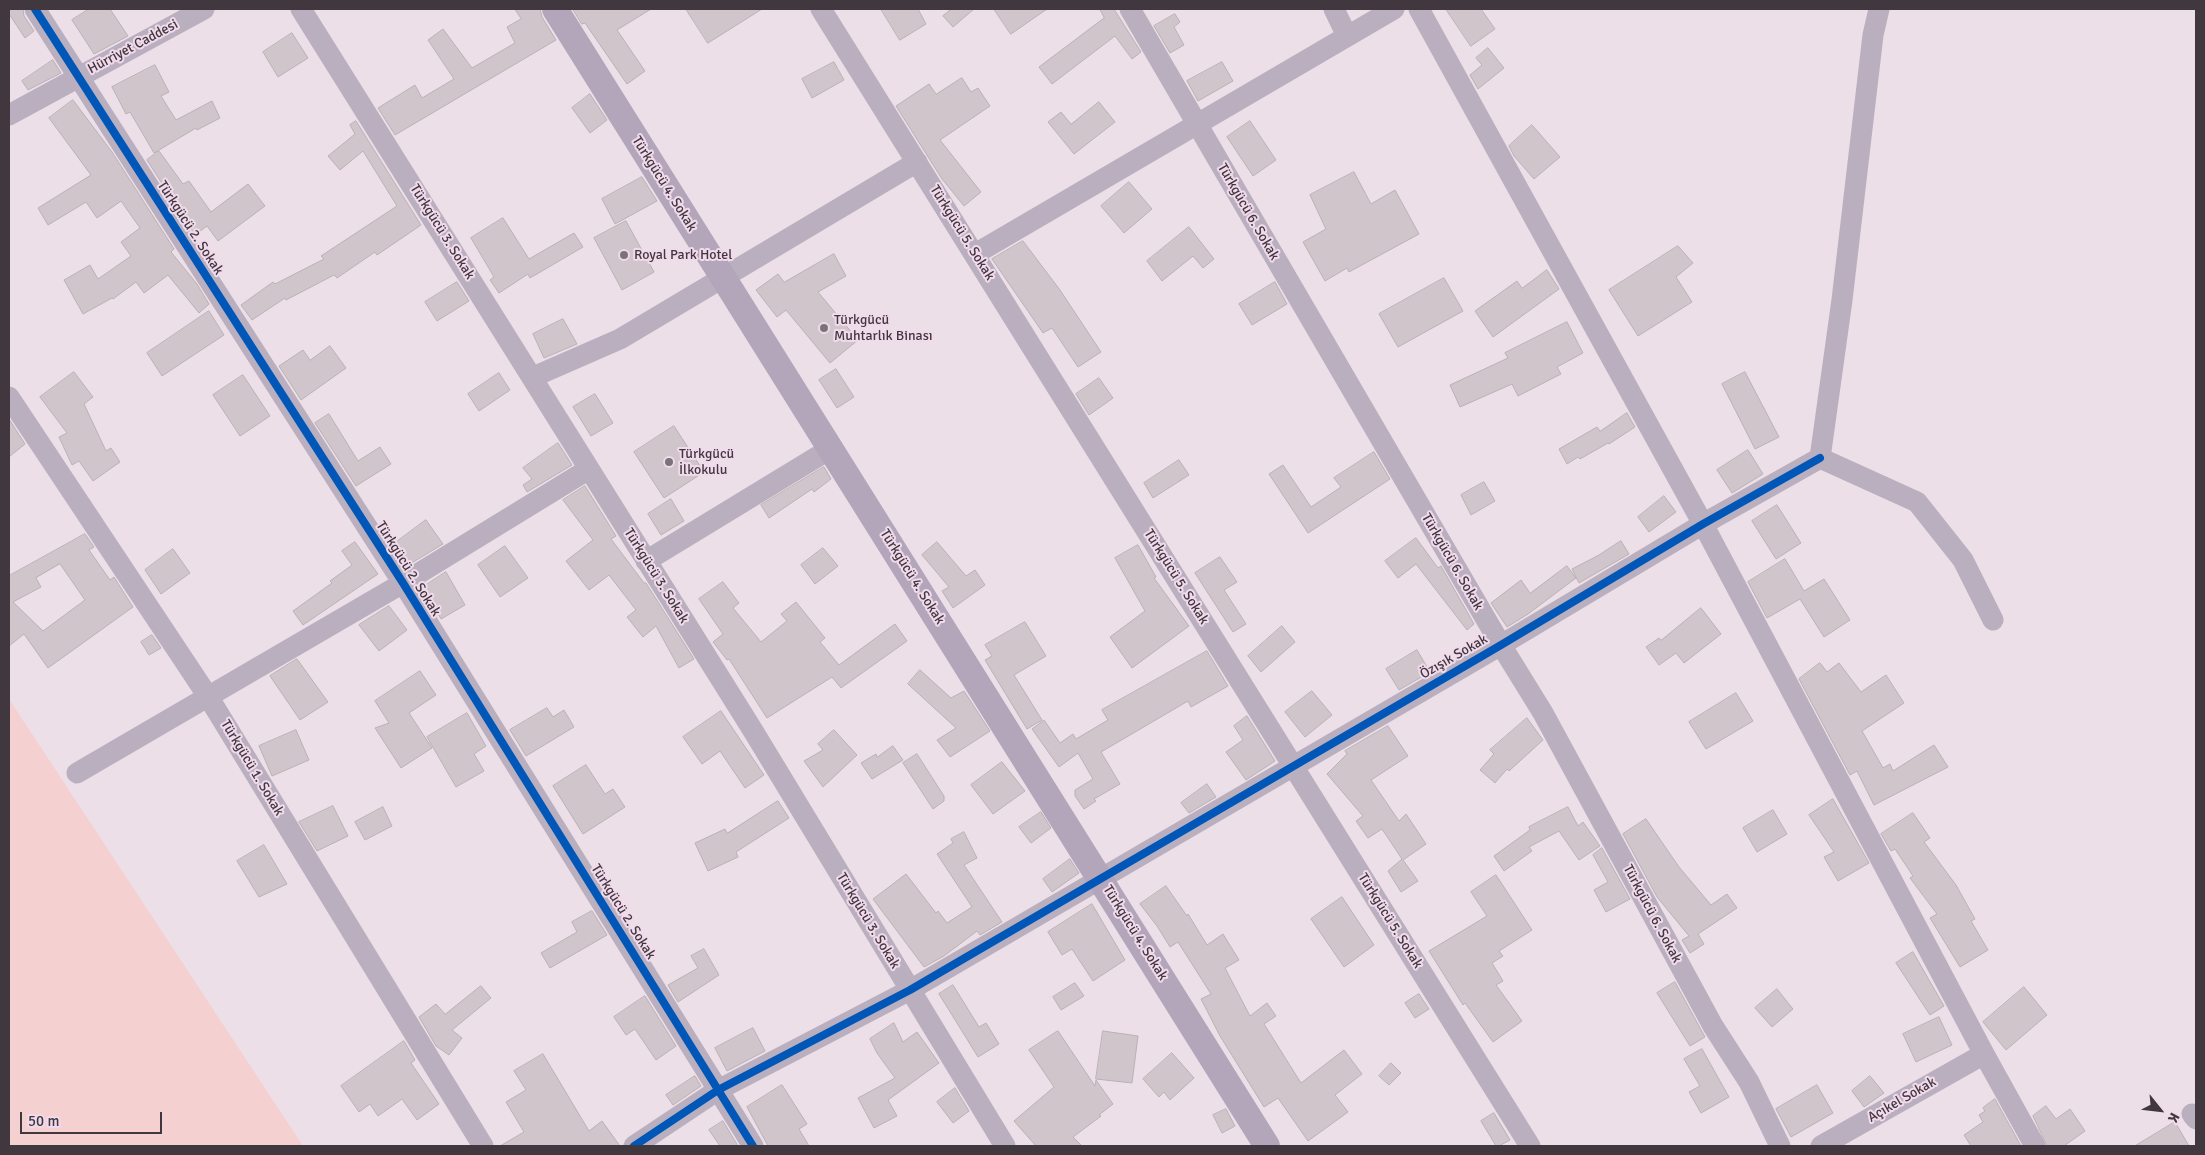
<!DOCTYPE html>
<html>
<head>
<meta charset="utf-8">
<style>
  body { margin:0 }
  #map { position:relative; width:2205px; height:1155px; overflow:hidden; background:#ecdfe8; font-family:Signika,sans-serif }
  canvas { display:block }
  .frame { position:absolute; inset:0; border:10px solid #41383f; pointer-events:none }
  .north { position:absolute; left:2135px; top:1085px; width:50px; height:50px; -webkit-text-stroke:4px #f1daeb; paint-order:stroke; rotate:119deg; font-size:14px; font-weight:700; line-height:20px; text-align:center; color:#41383f }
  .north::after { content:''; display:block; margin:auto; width:18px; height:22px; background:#41383f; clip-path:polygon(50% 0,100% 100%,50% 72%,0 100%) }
  .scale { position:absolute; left:20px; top:1112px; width:142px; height:22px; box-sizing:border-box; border:2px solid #41383f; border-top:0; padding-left:6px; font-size:15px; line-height:18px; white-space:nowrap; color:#41383f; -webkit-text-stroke:4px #f1daeb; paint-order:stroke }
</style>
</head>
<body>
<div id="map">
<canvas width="2205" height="1155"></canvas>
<div class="frame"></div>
<div class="north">K</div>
<div class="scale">50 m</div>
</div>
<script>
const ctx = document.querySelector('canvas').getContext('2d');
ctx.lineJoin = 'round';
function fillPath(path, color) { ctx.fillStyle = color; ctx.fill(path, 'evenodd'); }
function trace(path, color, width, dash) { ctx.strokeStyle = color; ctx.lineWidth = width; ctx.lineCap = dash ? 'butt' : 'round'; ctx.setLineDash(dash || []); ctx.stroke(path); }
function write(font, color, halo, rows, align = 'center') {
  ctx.font = font + ' Signika,sans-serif'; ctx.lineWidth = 4; ctx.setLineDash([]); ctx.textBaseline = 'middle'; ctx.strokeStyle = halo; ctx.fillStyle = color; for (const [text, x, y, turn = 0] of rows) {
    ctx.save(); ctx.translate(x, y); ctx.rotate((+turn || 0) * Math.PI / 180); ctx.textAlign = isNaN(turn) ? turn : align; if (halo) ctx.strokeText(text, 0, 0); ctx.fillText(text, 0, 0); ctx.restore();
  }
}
fillPath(new Path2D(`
  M9,699L303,1146H9Z`), '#f4d0d0');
const building = new Path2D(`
  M9,9H23L24,16L34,31L25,38L9,14Z
  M89,9H110L128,36L94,54L72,20Z
  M515,9H540L542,17L556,40L395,135L378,108L415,85L422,98L454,79L428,40L443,29L472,68L515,43L507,27L521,19Z
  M573,9H651L617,30L645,71L627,84L585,23L582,24Z
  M686,9H762L708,43Z
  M881,9H918L926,24L900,40Z
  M952,9H974L953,27L943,16Z
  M994,9H1047L1011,34Z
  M1100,9H1114L1141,52L1132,59L1115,36L1052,84L1039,67L1104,18Z
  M1446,9H1481L1495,29L1471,46Z
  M1175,14L1180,22L1174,27L1184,45L1170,53L1154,26Z
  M292,33L308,58L278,77L263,52Z
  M1488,48L1504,68L1478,89L1470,75L1482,65L1476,58Z
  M53,60L61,73L28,90L22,81Z
  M834,62L844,80L812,98L802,79Z
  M1222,62L1233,81L1198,101L1187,81Z
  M155,65L169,92L161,96L176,120L212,101L220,118L197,130L196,128L154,153L130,112L126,114L112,87Z
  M962,78L971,92L978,88L990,106L940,140L981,192L964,206L942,179L896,106L929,84L936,94Z
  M590,94L607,120L590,133L572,108Z
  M73,100L112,152L174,249L171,252L197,284L209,304L199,313L168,275L144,293L136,282L113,299L112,298L83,314L64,280L90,265L98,279L131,256L121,242L140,228L121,201L97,218L86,202L48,225L38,208L91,175L49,118Z
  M1099,102L1115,122L1074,154L1048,122L1061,112L1071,124Z
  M356,121L421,225L377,255L375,252L337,278L334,275L286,300L285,298L252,320L241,305L273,282L275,284L324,259L321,256L397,206L363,151L340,170L328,156L355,134L350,125Z
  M1250,121L1276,160L1253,176L1227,137Z
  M1532,125L1560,157L1534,179L1514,156L1509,146Z
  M159,151L183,184L189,181L211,212L248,184L265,206L218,241L207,226L195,235L147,160Z
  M1354,172L1371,204L1395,190L1419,234L1349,272L1347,268L1325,281L1303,242L1326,229L1310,195Z
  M642,177L657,201L615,224L602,199Z
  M1129,182L1152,209L1124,233L1101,206Z
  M503,218L529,259L574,233L583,247L530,278L528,274L499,293L490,280L494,277L471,238Z
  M626,221L654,272L622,290L594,238Z
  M1189,227L1214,259L1203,268L1193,256L1162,281L1147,261Z
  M1023,241L1060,290L1101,352L1078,367L1052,328L1043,333L992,259Z
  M1678,246L1693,263L1676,277L1692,302L1638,336L1609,290Z
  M834,254L846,276L818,292L858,340L830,363L786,310L777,317L756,290L778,274L784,282Z
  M1547,270L1559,289L1493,337L1475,311L1517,281L1522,288Z
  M1444,278L1463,311L1398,347L1379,314Z
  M457,282L469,301L437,321L425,302Z
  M1275,282L1287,304L1252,325L1239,304Z
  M209,311L224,335L162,376L147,353Z
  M563,319L577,344L544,358L533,334Z
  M1567,322L1583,353L1557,367L1561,374L1518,396L1512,384L1460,407L1450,385L1508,358L1505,353Z
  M330,346L346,368L301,400L279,366L303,350L310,360Z
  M836,369L854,397L837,408L819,380Z
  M74,372L93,397L84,404L106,451L111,448L120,462L93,481L79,461L72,465L59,437L67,433L40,397Z
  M1745,372L1779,437L1755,449L1722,384Z
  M499,373L510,390L479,411L468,394Z
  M243,375L270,416L240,436L213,395Z
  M1099,378L1113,398L1089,415L1076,394Z
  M595,394L613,423L591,436L573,407Z
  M1627,413L1635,427L1609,444L1608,443L1580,459L1578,457L1567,464L1559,449L1597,427L1600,431Z
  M329,414L358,461L380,447L391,464L356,486L315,423Z
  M9,419L25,444L9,457Z
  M674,426L704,472L664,498L634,452Z
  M558,443L572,465L527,492L523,485L532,479L523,468Z
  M1748,450L1763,474L1732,493L1717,470Z
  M1374,452L1390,479L1308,533L1269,474L1283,465L1311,507L1341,487L1334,478Z
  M1179,460L1189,475L1153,498L1144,483Z
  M824,467L831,479L814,492L812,489L769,518L761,505Z
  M1484,482L1495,501L1471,515L1461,495Z
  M585,486L616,536L611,539L644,583H646L694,659L679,668L656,626L643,637L627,617L636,610L609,575L589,590L566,561L593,540L563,500Z
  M1664,496L1676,512L1649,532L1638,517Z
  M671,499L684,521L661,535L648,514Z
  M1777,505L1801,543L1776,559L1752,521Z
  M426,520L443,544L410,564L395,543Z
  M85,534L94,547L89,550L110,580L114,577L133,607L48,668L24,634L9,646V576ZM60,564L85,600L43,631L13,602L41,587L36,578Z
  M1416,538L1438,568L1441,566L1474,624L1467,630L1416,564L1398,578L1385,561Z
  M1621,541L1629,554L1579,583L1572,569L1599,555Z
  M355,542L378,574L303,625L293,611L332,583L330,581L352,565L342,551Z
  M937,542L966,576L975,570L985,585L953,608L942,591L949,587L922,555Z
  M1138,545L1156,577L1154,578L1189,626L1132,668L1110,637L1145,611L1115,558Z
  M505,546L528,578L500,597L478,565Z
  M823,548L838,566L815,584L801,565Z
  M173,549L190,573L161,594L145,570Z
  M1220,557L1237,582L1224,590L1246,624L1233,632L1195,573Z
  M1785,559L1804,591L1824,579L1850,620L1824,637L1800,599L1767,618L1748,582Z
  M1567,566L1576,578L1528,614L1507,627L1491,603L1521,580L1530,593Z
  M446,572L465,605L441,619L423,587Z
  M723,582L739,603L733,608L761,642L787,621L781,614L796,602L825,638L820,642L839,665L895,624L907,641L841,688L832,677L767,718L729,659L727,660L713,642L723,634L699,599Z
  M389,606L407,630L379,651L359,625Z
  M1701,608L1721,634L1684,663L1676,653L1659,665L1646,647L1659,638L1661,640Z
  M1025,622L1046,656L1014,675L1042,720L1027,729L985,660L992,656L985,645Z
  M1282,626L1295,642L1261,672L1248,656Z
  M152,635L161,648L149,655L141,642Z
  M1417,650L1430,672L1399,690L1386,669Z
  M1207,651L1228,686L1191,707L1188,701L1101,752L1120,784L1094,799L1096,801L1084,809L1075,796V790L1093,779L1078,753L1059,767L1032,729L1044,720L1060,743L1073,734L1076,739L1108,720L1102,710Z
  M297,659L328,702L300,720L270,676Z
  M1820,663L1827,672L1839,663L1861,692L1886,675L1904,703L1862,731L1883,768L1890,764L1893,771L1934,745L1948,767L1874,805L1857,771L1850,775L1799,679Z
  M920,670L951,698L964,691L990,731L950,757L937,740L956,728L908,684Z
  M420,671L436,695L409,713L432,748L401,768L375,728L389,723L375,701Z
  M1312,691L1332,715L1305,737L1285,712Z
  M1736,693L1753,721L1706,749L1689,722Z
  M547,708L553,717L564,710L574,727L526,756L510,730Z
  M721,711L764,775L745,788L720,751L702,764L683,737Z
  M467,713L486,746L474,754L484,771L456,787L427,737Z
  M1247,716L1275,761L1246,780L1226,752L1243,740L1234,726Z
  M1527,718L1543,740L1509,771L1507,769L1495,783L1480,770L1494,754L1490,750Z
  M1388,726L1408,756L1371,780L1399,821L1406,814L1426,844L1403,860L1418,881L1401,892L1388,871L1402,859L1382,829L1368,838L1356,821L1363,816L1327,774L1347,754L1345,751Z
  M296,730L309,760L272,776L259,746Z
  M834,730L857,755L823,787L804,761L823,750L818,744Z
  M893,746L903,760L872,779L861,763L876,754L877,757Z
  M917,754L944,796V801L933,809L903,763Z
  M1002,762L1025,791L993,814L971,785Z
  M586,765L605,794L613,789L625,807L583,834L553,786Z
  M1207,784L1216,797L1189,813L1181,803Z
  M1833,799L1869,863L1838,881L1824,857L1834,852L1809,815Z
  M778,801L789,818L736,852L738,857L708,871L695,843L725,829L727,833Z
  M333,806L348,836L317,851L299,822Z
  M383,807L392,826L365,840L355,822Z
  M1568,807L1578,826L1583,822L1600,846L1579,860L1559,831L1529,847L1532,851L1504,871L1494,856L1530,830L1529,827Z
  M1773,810L1787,834L1757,852L1743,828Z
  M1041,812L1051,828L1031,843L1019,827Z
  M1913,813L1930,838L1924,842L1956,885L1975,919L1971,921L1988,950L1960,967L1930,918L1937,914L1910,878L1913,876L1895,849L1891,851L1881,834Z
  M1646,819L1679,867L1711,905L1727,894L1737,908L1698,934L1704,944L1690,953L1682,940L1689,936L1657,897L1623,834Z
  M964,832L977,858L964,865L1002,922L980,935L977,931L944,956L924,967L873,899L906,874L936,913L938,911L947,923L972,907L937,854L953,843L951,839Z
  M264,845L287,884L259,897L237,861Z
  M1602,848L1630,899L1606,912L1594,890L1608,882L1593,855Z
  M1070,859L1079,873L1052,892L1043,879Z
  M1496,875L1532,930L1499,951L1503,956L1492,963L1503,981L1496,985L1522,1021L1493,1042L1465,1003L1463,1005L1429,951L1487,916L1471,892Z
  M1166,886L1187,916L1188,914L1207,945L1223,934L1239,960L1225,968L1250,1016L1267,1003L1276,1016L1264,1024L1301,1083L1344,1050L1362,1074L1335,1095L1348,1112L1308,1141L1278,1098L1264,1107L1220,1036L1201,999L1211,994L1178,942L1170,947L1157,926L1140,904Z
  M1342,897L1374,945L1344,967L1311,919Z
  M1092,904L1125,960L1093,981L1072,949L1062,955L1048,932Z
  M592,911L607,935L550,968L541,953L577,932L572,922Z
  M704,949L719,975L678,1002L668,985L698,968L691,956Z
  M1913,952L1944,1006L1930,1015L1896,963Z
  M1675,982L1705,1037L1690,1046L1657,993Z
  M1075,983L1084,996L1061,1010L1053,997Z
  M953,985L979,1027L986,1023L999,1044L978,1057L939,994Z
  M481,986L491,998L452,1030L462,1038L449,1055L436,1046L419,1017L436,1004L445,1014Z
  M2024,987L2047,1015L2006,1050L1983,1022Z
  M1777,989L1793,1009L1772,1027L1755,1008Z
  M1419,994L1429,1009L1415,1018L1405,1003Z
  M645,996L676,1046L656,1060L635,1029L626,1035L614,1017Z
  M1939,1017L1952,1045L1916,1062L1903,1034Z
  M894,1023L903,1042L917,1032L939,1063L888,1100L897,1116L874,1128L858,1098L895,1078L877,1053L870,1039Z
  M753,1028L765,1051L727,1071L715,1048Z
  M1058,1031L1095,1086L1096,1080L1113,1104L1099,1115L1101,1116L1073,1137L1082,1146H1036L1014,1121L1054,1087L1029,1050Z
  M1103,1031L1138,1036L1132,1083L1096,1079Z
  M404,1041L415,1060L411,1063L439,1104L417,1120L402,1099L378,1116L370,1104L359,1112L341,1086Z
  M1702,1049L1729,1097L1701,1113L1689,1092L1700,1086L1684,1059Z
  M1172,1053L1194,1078L1170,1100L1164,1092L1159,1097L1143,1079Z
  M543,1054L589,1131L602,1121L620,1146H500L524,1132L506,1102L526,1090L514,1071Z
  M1391,1063L1401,1073L1389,1085L1379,1076Z
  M695,1076L701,1086L673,1105L666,1095Z
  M1870,1076L1884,1093L1864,1107L1852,1091Z
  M782,1085L807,1124L799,1129L809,1146H768L747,1107Z
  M1817,1085L1833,1113L1791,1137L1776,1109Z
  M955,1088L969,1111L953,1123L937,1102Z
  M1995,1099L2021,1146H1971L1964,1135L1983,1122L1979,1115L1985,1111L1983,1108Z
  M2046,1106L2056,1119L2070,1109L2085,1131L2064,1146H2047L2033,1116Z
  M1226,1109L1235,1126L1222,1133L1213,1115Z
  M1494,1113L1510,1140L1499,1146H1496L1481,1121Z
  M723,1121L738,1146H720L709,1130Z
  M2175,1122L2189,1146H2135Z`);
fillPath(building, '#cfc5ca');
trace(building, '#bbb0b5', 1);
trace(new Path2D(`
  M35,9L403,583L753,1146
  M301,9L752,729L1005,1146
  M821,9L1530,1146
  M1130,9L1501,645L1543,713L1713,1026L1749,1082L1780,1146
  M1334,9L1347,36
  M1419,9L1703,524L1984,1054L2035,1146
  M9,115L204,9
  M975,254L1394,9
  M533,377L620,339L917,162
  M9,397L209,698L483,1146
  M1820,458L1842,300L1873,35L1879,9
  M1820,458L1917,502L1963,560L1993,620
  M646,561L830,449
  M77,773L403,583L589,469
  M2192,1114L2196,1119
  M634,1146L718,1090L910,990L1501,645L1703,524L1820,458
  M1821,1146L1984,1054`), '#b9afbf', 21);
trace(new Path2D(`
  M555,9C791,389 1031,766 1267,1146`), '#b3a6ba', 26);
trace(new Path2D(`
  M35,9L403,583L753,1146
  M634,1146L718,1090L910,990L1501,645L1703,524L1820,458`), '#0057b8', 8);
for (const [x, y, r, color] of [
  [624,255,5,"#7d727a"],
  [824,328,5,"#7d727a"],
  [669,462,5,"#7d727a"]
]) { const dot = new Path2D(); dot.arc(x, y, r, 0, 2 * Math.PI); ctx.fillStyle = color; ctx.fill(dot); trace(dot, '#f1daeb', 2); }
write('14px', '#41383f', '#f1daeb', [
  ["Hürriyet Caddesi",133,47,-28],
  ["Türkgücü 4. Sokak",664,184,58],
  ["Türkgücü 6. Sokak",1248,212,60],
  ["Türkgücü 2. Sokak",190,228,57],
  ["Türkgücü 3. Sokak",442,232,58],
  ["Türkgücü 5. Sokak",962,233,58],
  ["Türkgücü 6. Sokak",1452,562,60],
  ["Türkgücü 2. Sokak",408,569,58],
  ["Türkgücü 3. Sokak",656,576,58],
  ["Türkgücü 4. Sokak",912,577,58],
  ["Türkgücü 5. Sokak",1176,577,58],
  ["Özışık Sokak",1454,657,-30],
  ["Türkgücü 1. Sokak",252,768,59],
  ["Türkgücü 2. Sokak",623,912,58],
  ["Türkgücü 6. Sokak",1652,914,62],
  ["Türkgücü 3. Sokak",868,921,59],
  ["Türkgücü 5. Sokak",1390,921,58],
  ["Türkgücü 4. Sokak",1135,933,58],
  ["Açıkel Sokak",1902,1100,-30]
]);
write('14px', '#41383f', '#f1daeb', [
  ["Royal Park Hotel",634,255],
  ["Türkgücü",834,320],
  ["Muhtarlık Binası",834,336],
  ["Türkgücü",679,454],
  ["İlkokulu",679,470]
], 'left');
</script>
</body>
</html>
